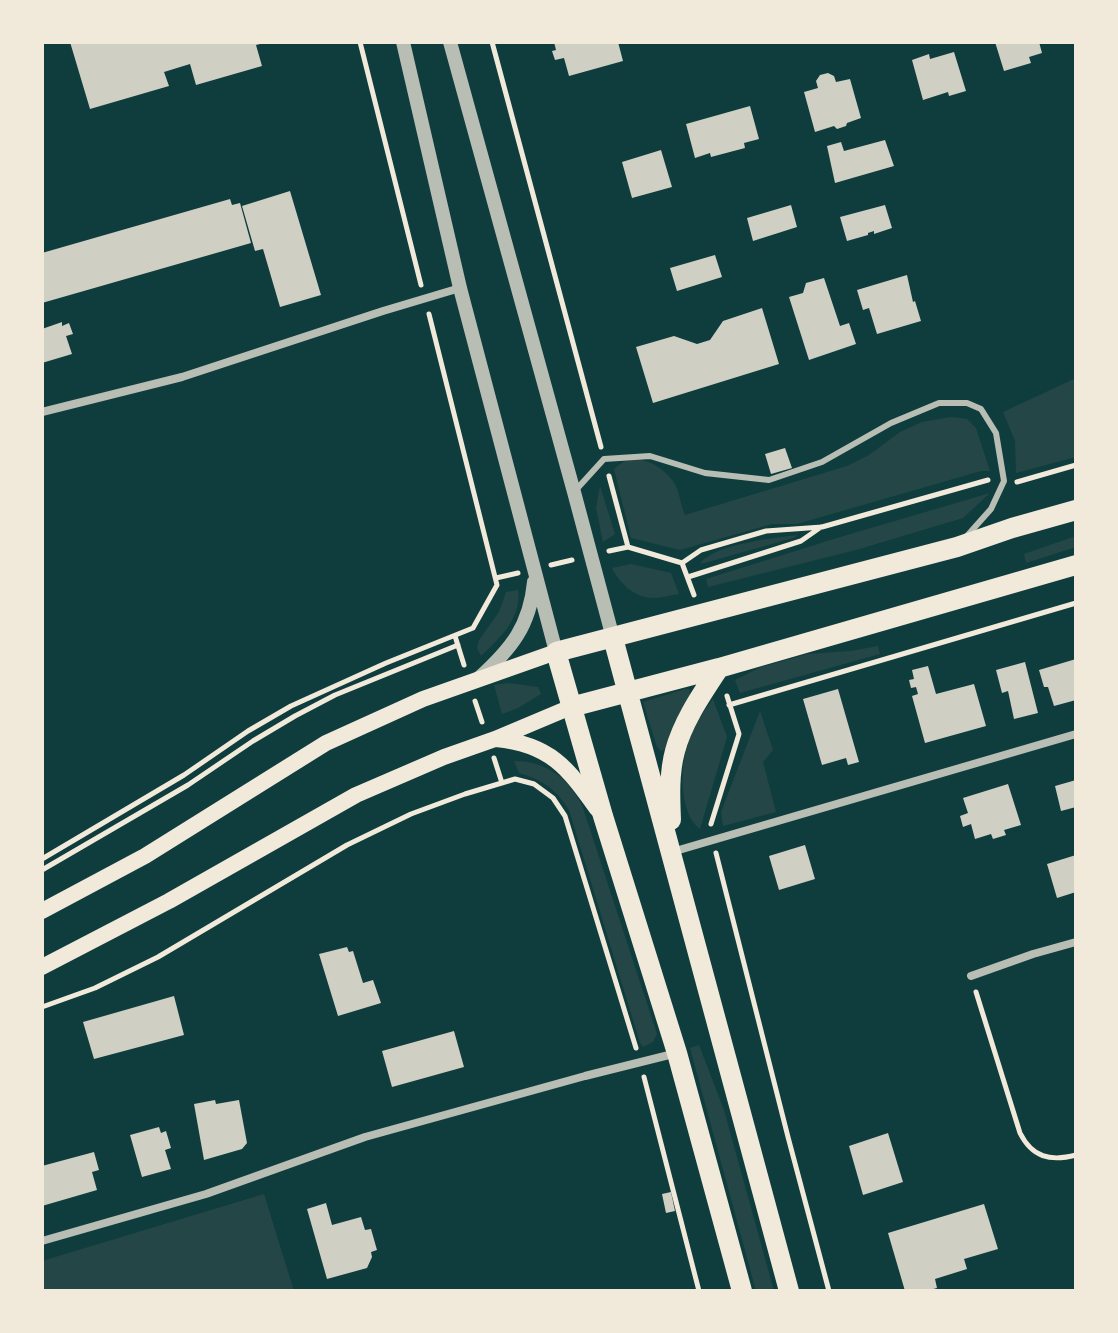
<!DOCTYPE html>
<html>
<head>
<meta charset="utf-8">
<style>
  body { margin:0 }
  #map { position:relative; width:1118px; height:1333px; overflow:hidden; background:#0f3d3e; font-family:Barlow,sans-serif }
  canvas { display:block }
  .frame { position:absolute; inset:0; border:44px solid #f1e9da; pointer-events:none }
</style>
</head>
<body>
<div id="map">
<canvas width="1118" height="1333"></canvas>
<div class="frame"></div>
</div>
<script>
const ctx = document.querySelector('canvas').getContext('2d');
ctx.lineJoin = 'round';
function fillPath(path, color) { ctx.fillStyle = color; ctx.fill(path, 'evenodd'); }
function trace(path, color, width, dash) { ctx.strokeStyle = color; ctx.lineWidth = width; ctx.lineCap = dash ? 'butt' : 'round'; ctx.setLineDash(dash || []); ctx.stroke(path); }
fillPath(new Path2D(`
  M1076,378V457L1016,473L1015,441L1003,412Z
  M951,417L967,419L976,428L990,471H981L797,524H772L680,550L631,538L614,469C617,466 621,463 625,461C643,454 666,469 675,484C680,494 681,506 685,515L847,466L869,455L900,432L922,422Z
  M600,486L615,534L603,542L596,508Z
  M990,493L963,518L856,550L708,587L706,579L837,538Z
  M798,535L793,538L701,564V562C718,544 772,538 798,535Z
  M1076,536V547L1026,563L1024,554Z
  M631,564L671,573L679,594C671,595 661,598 653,598C635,598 619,583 612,568Z
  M518,590C522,618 500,638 481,656L477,648L479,640L499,612L506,592Z
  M878,646L880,654L740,693L735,680L761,667L808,654L851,651Z
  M509,683L538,687L541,694L518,708L502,714L494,685Z
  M685,689H689L691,696L675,721L667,748L661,751L657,747L643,702Z
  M713,699L727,737L700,829C690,821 688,814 685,802C677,764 689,729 713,699Z
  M760,711L773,750L763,762L776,812L723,826L721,812Z
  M514,761C546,761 568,778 582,805L657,1034L653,1042L643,1047L640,1043L569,810C556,789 543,780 519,773Z
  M699,1045L724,1110L774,1291H756L690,1048Z
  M264,1194L294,1291H42V1261Z`), '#244646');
fillPath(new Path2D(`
  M70,42H264V43L256,45L262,66L196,85L190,64L164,72L169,86L90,109Z
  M554,42H618L623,61L569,76L564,58L555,60L552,51L556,50Z
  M995,42H1039L1042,53L1029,57L1031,63L1004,71Z
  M954,52L966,91L949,96L948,92L923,100L912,60L929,54L930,59Z
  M828,73L834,76L836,82L850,79L861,118L847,123L846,126L837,129L834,126L815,132L804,92L818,88L816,81L820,75Z
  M750,106L759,139L744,143L745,148L711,157L710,153L695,158L686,124Z
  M885,140L894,166L835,183L827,146L841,142L844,151Z
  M661,150L672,187L632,198L622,162Z
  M290,191L321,295L280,307L263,249L255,251L242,206Z
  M230,199L232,205L240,203L251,243L42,303V253Z
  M791,205L797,227L753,241L747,218Z
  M885,205L892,228L874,234V231L868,233V235L847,241L840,217Z
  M715,255L722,277L677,291L670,268Z
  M907,275L913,302L915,301L921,321L877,334L869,308L863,310L857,290Z
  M824,278L840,326L849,323L856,344L809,360L789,297L803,293L806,283Z
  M762,308L779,364L653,403L636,347L674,336L697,344L710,340L723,321Z
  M62,322V326L69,323L73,334L66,336L72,354L42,363V329Z
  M785,448L792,468L771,474L765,454Z
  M1076,659V700L1054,706L1048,687H1044L1039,670Z
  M1025,662L1038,713L1014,719L1008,691L1002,693L996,670Z
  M928,666L936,694L974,684L986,726L925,743L912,696L918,694L916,687L911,688L909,680L914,679L912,670Z
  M838,689L859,762L848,765L846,758L822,765L803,699Z
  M1076,780V807L1061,811L1055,786Z
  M1008,784L1021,825L1004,830L1006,835L993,839L991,834L975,839L971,824L963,827L960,816L968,813L963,798Z
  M805,845L815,879L779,890L769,856Z
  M1076,855V892L1057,898L1047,864Z
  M347,947L349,952L353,951L363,983L373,980L381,1003L338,1016L319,954Z
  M174,996L184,1035L94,1059L83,1022Z
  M454,1031L464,1067L392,1087L382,1051Z
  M215,1100L216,1104L239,1100L247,1143L242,1149L204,1160L194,1104Z
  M159,1127L161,1133L166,1131L171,1148L165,1150L171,1169L142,1177L130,1135Z
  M888,1133L903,1182L863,1195L849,1146Z
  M94,1152L99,1170L92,1172L97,1190L42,1206V1166Z
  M671,1192L675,1211L666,1213L662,1194Z
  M326,1203L332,1225L361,1217L365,1230L371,1229L377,1250L371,1252L372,1257L367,1268L327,1279L307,1209Z
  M984,1204L998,1249L964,1259L967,1269L935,1279L937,1288L926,1291H905L888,1233Z`), '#cfcfc3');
trace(new Path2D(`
  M360,42L421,285
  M492,42L601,447
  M609,476L628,547
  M1017,482L1076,465
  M609,551L628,547L682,563L694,595
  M682,563L701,550L766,531L822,527L988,480
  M551,565L572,560
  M688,577L801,541L821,527
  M496,578L518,573
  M455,636L464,665
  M475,701L482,722
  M729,705L1076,603
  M494,758L502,783
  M711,824L739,734L727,696
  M716,853L788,1137L829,1291
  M42,859L184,775L248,731L291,706L386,663L473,628L497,585L429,314
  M42,870L188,785L253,741L295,716L335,695L458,645
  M976,992L1020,1133C1032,1157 1050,1162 1076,1155
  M42,1007L95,988L158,957L347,845L411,814L465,794L515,779L534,784L553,798L565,816L636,1048
  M644,1077L699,1291`), '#f1e9da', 5);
trace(new Path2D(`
  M574,492L604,459L650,456L705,473L769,480L822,462L891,423L939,403H967L981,409L996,433L1004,481L991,509L966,537`), '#b8beb3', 6);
trace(new Path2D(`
  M42,412L182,377L383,311L460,288
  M672,852L1076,734
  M971,976L1033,954L1076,942
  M42,1241L206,1194L365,1137L585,1076L677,1053`), '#b8beb3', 8);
trace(new Path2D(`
  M403,42L460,288L556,652
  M450,42L574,492L613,638
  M479,678C511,649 530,626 534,582`), '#b8beb3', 14);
trace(new Path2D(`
  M496,739C550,744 568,768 597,809
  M42,911L145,856L326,743L423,699L556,652
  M42,967L169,901L356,795L444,757L495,739L571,707`), '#f1e9da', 16);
trace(new Path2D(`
  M613,638L789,1291
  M571,707L719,668L1076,565
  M671,820C670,797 669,773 675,751C683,721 702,694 719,668
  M742,1291L677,1053L603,816L556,652L957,547L1012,528L1076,510`), '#f1e9da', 20);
</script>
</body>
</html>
